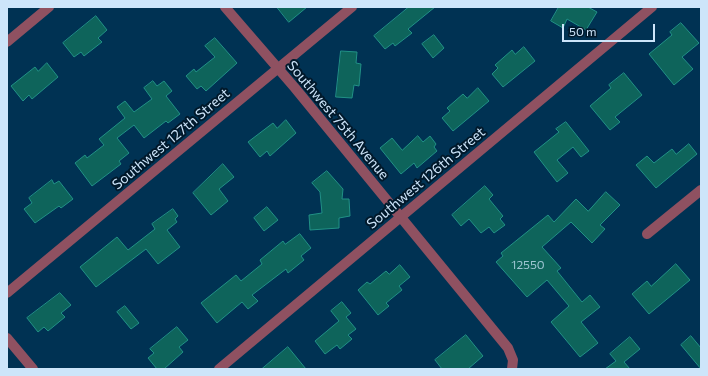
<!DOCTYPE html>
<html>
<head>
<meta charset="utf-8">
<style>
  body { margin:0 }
  #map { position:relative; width:708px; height:376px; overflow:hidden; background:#003253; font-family:Commissioner,sans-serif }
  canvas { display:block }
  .frame { position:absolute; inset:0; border:8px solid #cde5fa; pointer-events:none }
  .scale { position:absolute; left:562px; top:24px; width:93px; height:18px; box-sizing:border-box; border:2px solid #cde5fa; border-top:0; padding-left:5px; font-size:12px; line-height:14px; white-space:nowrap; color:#cde5fa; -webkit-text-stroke:3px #01192b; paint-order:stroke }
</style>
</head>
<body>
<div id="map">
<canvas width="708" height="376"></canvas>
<div class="frame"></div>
<div class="scale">50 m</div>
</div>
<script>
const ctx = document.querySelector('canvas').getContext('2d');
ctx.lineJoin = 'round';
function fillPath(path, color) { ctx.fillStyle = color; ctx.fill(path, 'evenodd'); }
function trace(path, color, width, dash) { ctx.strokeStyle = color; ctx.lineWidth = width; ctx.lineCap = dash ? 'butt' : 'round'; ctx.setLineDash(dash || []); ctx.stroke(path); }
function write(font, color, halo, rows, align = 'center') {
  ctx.font = font + ' Commissioner,sans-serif'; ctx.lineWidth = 4; ctx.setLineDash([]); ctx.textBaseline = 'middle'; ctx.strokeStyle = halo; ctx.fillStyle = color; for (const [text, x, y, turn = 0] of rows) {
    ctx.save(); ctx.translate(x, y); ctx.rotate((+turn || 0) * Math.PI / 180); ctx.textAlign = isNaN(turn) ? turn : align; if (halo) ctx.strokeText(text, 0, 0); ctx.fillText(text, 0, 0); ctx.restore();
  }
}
const building = new Path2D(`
  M277,7H307L289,22Z
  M409,7H435L408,29L412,33L395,46L393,43L385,49L374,36Z
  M559,7H588L597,12L586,30L567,19L563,28L551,21Z
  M96,16L107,30L98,38L102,42L84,56L81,52L74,57L63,43Z
  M681,23L699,43L682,57L693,69L674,85L649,54L672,35L670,32Z
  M434,35L444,48L433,58L422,44Z
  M215,38L237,63L206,91L201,86L197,89L186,76L194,69L196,72L215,57L205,46Z
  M524,47L535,61L503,87L492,74L498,68L495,65L512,50L515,54Z
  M341,51L357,52L356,63L361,64L359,86L354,85L352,98L336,97Z
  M47,63L58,77L32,99L29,95L23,101L11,86L35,67L38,71Z
  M624,73L642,95L615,117L620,122L610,130L590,106L611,88L609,85Z
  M153,81L157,86L164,81L172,91L166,96L180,114L168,123L166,121L144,138L134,125L117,138L129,153L119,161L121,164L92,186L75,163L85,155L87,158L104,145L99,139L125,118L117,107L125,101L134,112L152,99L144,88Z
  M478,88L489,101L453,131L442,118L450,111L447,108L463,94L467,98Z
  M286,120L296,133L270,156L267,151L260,157L248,142L273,123L277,128Z
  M566,122L589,151L581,157L573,147L557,160L568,173L557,182L534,152L559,132L556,129Z
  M418,136L423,142L430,136L436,144L434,147L437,151L417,168L414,163L401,174L380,148L392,138L402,150Z
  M689,144L697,154L656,188L636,165L647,156L654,163L672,149L676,154Z
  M223,164L234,177L219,189L228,201L211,215L193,193Z
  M327,171L343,189L342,199H349L350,216L339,218V228L310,230L309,215L322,213L320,192L312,183Z
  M52,180L54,184L59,181L73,199L61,208L59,206L35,223L24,209L32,203L29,198Z
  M485,186L493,195L489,199L503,216L500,219L505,225L494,233L489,227L481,233L469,219L461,226L452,215Z
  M606,192L620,205L600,225L605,229L592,243L571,222L542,247L561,268L557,271L582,302L590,295L600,307L581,322L598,343L580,357L551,322L569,306L547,280L527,297L496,262L503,256L501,253L548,215L554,222L576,199L588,211Z
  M267,207L278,220L264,231L254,218Z
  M173,209L178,216L175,219L177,222L167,230L180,247L158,264L146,249L96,287L80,267L117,237L128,250L155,229L152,224Z
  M300,234L311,248L301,256L304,260L288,273L286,269L252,295L258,301L248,309L242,302L217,323L201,303L236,275L241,281L262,264L260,260L283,241L285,244Z
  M676,264L690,280L649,314L632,294L647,281L651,286Z
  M400,265L410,277L399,286L402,290L386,303L389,306L378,315L358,290L367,282L370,284L386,271L389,274Z
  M60,293L71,305L61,313L65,317L48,331L44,327L38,332L27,318Z
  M342,302L351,313L346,317L356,329L348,335L352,339L340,349L337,345L325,354L315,341L339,321L331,311Z
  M125,306L139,323L131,329L117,312Z
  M177,327L188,340L179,347L183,352L164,369H157L148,358L154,353L150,349Z
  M466,335L483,356L468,369H442L435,360Z
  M691,336L701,348V369L681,345Z
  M630,337L640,349L624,362L630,369H605L616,361L610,354Z
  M288,347L306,369H262Z`);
fillPath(building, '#0e645b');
trace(building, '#219186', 1);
trace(new Path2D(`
  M225,7L295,88L508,348L513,360L512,369
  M647,234L701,190
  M7,293L352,7
  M7,338L33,369
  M219,369L652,7`), '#8f5161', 10);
trace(new Path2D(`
  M7,42L49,7`), '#8f5161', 10);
write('12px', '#9dc5d2', null, [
  ["12550",528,265]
]);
write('14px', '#cde5fa', '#01192b', [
  ["Southwest 75th Avenue",338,120,50],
  ["Southwest 127th Street",171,139,-40],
  ["Southwest 126th Street",426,178,-40]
]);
</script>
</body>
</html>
